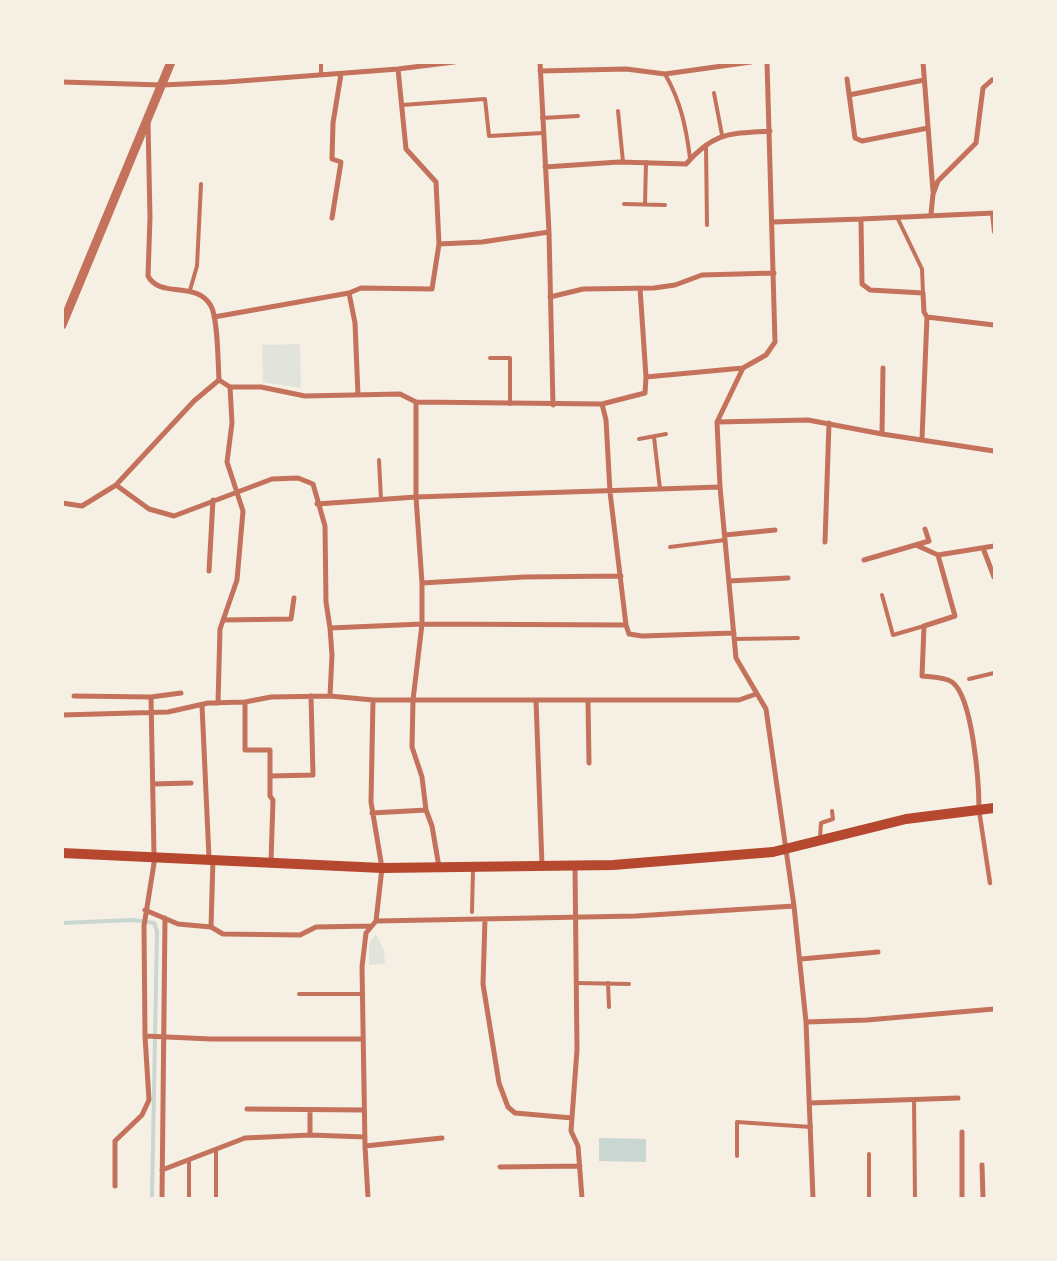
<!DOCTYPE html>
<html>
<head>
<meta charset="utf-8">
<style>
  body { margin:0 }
  #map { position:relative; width:1057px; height:1261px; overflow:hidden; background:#f6efe4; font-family:"Zilla Slab",serif }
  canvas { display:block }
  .frame { position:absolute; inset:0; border:64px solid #f6efe4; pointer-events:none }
</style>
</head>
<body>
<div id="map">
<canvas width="1057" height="1261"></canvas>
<div class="frame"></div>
</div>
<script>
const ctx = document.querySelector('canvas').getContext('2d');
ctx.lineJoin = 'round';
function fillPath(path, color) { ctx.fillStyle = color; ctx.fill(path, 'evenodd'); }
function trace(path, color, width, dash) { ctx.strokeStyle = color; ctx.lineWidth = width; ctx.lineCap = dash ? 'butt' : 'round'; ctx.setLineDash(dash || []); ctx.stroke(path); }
fillPath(new Path2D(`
  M300,344L301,388L263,382L262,345Z
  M376,934L384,951L385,964L369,965V943Z`), '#e2e4dc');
fillPath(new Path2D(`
  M599,1138L646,1139V1162L599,1161Z`), '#c9d6d2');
trace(new Path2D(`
  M62,923L133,920L154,923L157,931L152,1198`), '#c9d6d2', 4);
trace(new Path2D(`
  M321,62V75
  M665,74C681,102 686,127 690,158
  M714,93L722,135
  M402,105L485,99L489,136L543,133
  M618,111L623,162
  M542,118L578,116
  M706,145L707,225
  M624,204L665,205
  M645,204L646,162
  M992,213L994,232
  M898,219L922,269L923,293
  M190,290L197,266L201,184
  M490,358H510V404
  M654,437L660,489
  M639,439L666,434
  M379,460L381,499
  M670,547L725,540
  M882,595L893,635L924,626
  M734,639L798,638
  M969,679L994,673
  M820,838L821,823L833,819L832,811
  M472,912L473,869
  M576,983L629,984
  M608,983L609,1007
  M299,994H363
  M914,1099L915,1198
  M216,1150V1198
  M869,1154V1198
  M737,1156V1122L811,1127
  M189,1160V1198`), '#c5725c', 4);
trace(new Path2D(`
  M979,810L990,883`), '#c5725c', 4.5);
trace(new Path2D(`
  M540,62L549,232L553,405
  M923,62L933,191
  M540,71L626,69L665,74L751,62
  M847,79L855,138L862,141L928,128
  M62,82L162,85L227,82L398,69L454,62
  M849,95L924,80
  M148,122L150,218L148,276C160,299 197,280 211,306C218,318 218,365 219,380
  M545,167L619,162L686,164C715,131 730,134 770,131
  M931,214L933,194L938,181L976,143L983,88L992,80
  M332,218L341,162L332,159L333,123L341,74
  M861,219L994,213
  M773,222L861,219L862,284L870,290L923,293L924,312L927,317L994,325
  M439,244L482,242L549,232
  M640,288L646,377
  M349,293L355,323L358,395
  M550,297L583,289L654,288L675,285L702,275L774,273
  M214,317L349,293L361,288L432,289L439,244L436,182L406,149L398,69
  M743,368L717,422L720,487L736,658L766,709L794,906L806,1022L813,1198
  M219,380L230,387H261L305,396L400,394L416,402L602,404L645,393L646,377L743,368L766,355L775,342L767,62
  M416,402V497L422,583V624L413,700L412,747L422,777L426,810L432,826L439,867
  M602,404L606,420L610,492L626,625L629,634L642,636L734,633
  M717,422L808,420L882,434L994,451
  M882,434L883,368
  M922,439L927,317
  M116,485L149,509L174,516L272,479L298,478L313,484L325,526L326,602L330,628L332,655L330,696
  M62,503L82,506L116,485L194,401L219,380
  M317,504L416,497L720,487
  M725,535L775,530
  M825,542L829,423
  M916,545L938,555L994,546
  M983,548L994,577
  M938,555L955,616L924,626L922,676C931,677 945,677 952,682C973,697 979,784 979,809
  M864,560L929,541L925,529
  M209,571L213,500
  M729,581L788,578
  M422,583L524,577L621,576
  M223,620L291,619L294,598
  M330,628L422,624L626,625
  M74,696L151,697L181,693
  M151,697L154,855
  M536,700L542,865
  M588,700L589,763
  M245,702V750H270V796L273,800L271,861
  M218,703L220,629L237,580L243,511L227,462L232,423L230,387
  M202,705L209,858
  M62,715L168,712L208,703L245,702L271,697L330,696L373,700H739L756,694
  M270,776L313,775L311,696
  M153,784L191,783
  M372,813L426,810
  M155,857L144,926L145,1036L211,1039H363
  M575,866L577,1050L571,1131L578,1146L582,1198
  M145,910L178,924L211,927L223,934L300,935L316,927L371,926
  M485,919L483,984L499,1083L508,1107L515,1113L572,1118
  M376,921L636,916L794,906
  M211,927L213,859
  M801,959L878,952
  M806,1022L867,1020L994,1009
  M809,1103L958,1098
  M247,1109L364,1110
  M962,1132V1198
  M310,1135V1110
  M365,1146L442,1138
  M982,1165L983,1198
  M500,1167L580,1166
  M162,1170L245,1138L310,1135L365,1137
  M115,1186V1141L142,1115L149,1100L145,1036
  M162,1198L165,918
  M368,1198L365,1146L362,967L366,933L376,921L382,868L371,802L373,700`), '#c5725c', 5);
trace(new Path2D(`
  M62,325L171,62`), '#c5725c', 9);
trace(new Path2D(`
  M62,853L382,868L613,865L773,852L906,819L994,808`), '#b5482f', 10);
</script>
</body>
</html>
